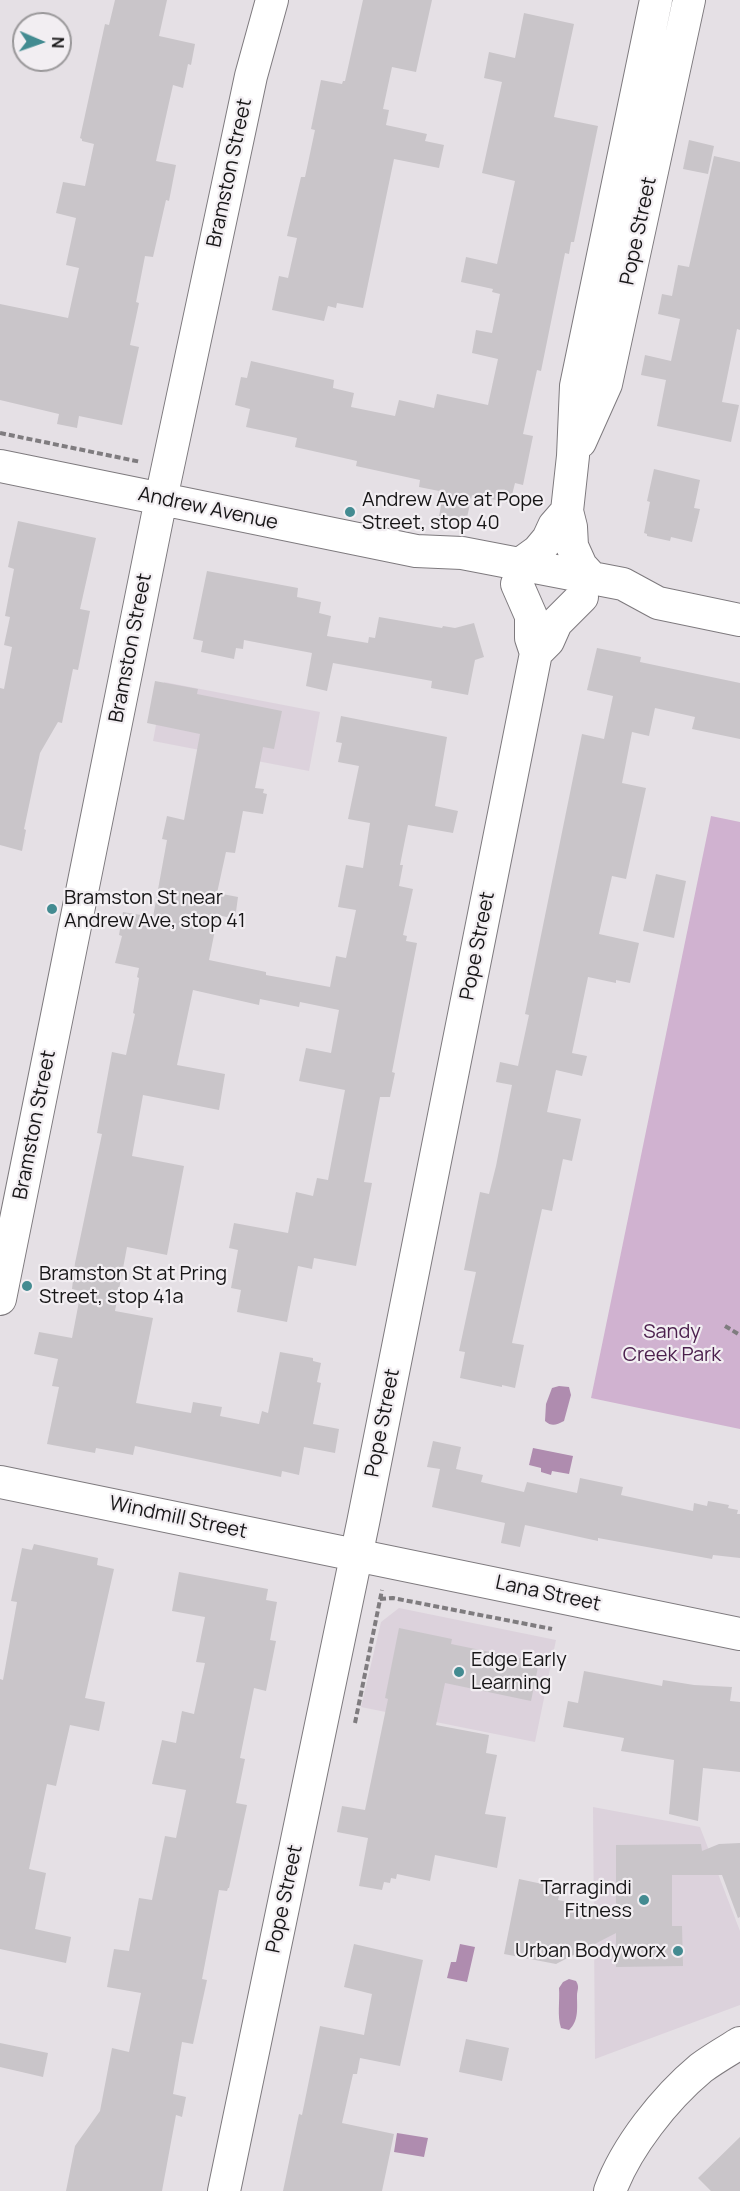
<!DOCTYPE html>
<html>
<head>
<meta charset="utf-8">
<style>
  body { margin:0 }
  #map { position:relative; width:740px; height:2191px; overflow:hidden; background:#e5e0e5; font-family:Manrope,sans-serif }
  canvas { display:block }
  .north { position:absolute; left:12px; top:12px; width:60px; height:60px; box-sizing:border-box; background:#f2eef2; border:2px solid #9a989a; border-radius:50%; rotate:92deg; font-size:16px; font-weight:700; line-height:24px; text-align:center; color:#171617 }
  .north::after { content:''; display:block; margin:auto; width:21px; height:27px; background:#438b91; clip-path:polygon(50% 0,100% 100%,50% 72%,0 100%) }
</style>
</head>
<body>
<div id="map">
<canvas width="740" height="2191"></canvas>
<div class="north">N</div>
</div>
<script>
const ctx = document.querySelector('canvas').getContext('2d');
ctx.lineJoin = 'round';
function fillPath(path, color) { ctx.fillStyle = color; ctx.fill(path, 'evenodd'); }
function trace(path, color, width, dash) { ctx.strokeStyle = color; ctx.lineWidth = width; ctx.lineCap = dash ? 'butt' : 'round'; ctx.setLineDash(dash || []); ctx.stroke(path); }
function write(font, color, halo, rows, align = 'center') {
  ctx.font = font + ' Manrope,sans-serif'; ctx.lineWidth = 4.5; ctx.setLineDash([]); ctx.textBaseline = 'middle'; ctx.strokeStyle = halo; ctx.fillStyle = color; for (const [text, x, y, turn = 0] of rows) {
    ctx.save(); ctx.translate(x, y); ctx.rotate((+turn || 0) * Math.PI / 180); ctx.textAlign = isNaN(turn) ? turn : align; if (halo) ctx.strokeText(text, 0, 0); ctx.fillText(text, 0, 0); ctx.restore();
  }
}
fillPath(new Path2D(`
  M164,682L320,712L309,771L153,741Z
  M399,1608L556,1640L535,1742L361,1707L381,1622Z
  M593,1807L700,1827L740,1931V2005L595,2059Z`), '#dcd2dc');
fillPath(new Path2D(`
  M711,816L740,822V1429L591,1398Z`), '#d0b2d0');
fillPath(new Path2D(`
  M559,1386L569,1387L571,1395L564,1421C556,1425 552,1427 545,1421L546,1404L552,1388Z
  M533,1448L573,1456L569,1474L552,1471L551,1475L541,1472V1468L529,1465Z
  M460,1944L475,1947L467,1982L447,1978L451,1962H456Z
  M569,1979L576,1981C580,1988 577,1989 577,1996C577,2008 579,2021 569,2030L561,2028C557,2016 560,2001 559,1988L563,1982Z
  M397,2133L428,2138L424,2157L394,2152Z`), '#af8caf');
fillPath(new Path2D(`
  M115,0H167L159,36L195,44L191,65L188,64L183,88L173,85L156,161L176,165L169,201L166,200L153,257L145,256L136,302L139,303L130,345L139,347L122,425L79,416L77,428L57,424L59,414L0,400V304L68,318L79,268L66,265L76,218L56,213L63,182L85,186L94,144L82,141V139L80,138L105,24L109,25Z
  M363,0H432L416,72L392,67L383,109L389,110L386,125L427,134L425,141L444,145L439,168L394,159L363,308L337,303L336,308L328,306L324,321L272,310L279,276L288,278L297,238L287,236L301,177H305L315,130L311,129L321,80L342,84L343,81H345Z
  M524,13L574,24L554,117L598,126L574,242H571L569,254L565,253L541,371L537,370L523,434L533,436L523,485L515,483L510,503L472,495L466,522L439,516L443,496L438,495L439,491L419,487L420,480L356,466L357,461L295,447L297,438L246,427L250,409L235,405L241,377L247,378L251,361L334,380L333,388L354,393L351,407L395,416L399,400L434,408L437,394L488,405L498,359L472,353L476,330L492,333L500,294L492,292L493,289L461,282L466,257L497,264L515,181L482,173L502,82L484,78L489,52L515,58Z
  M689,140L714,146L708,174L683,169Z
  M714,156L740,162V330L737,329L722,402L739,405L731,442L657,426L666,380L641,375L645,355L671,361L680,319L658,314L662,294L672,296L678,265L689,267Z
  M654,469L700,480L694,508L700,509L692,542L671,537L670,541L647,536V534L644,533L650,502L647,501Z
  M18,521L96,538L80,609L90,611L78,670L73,669L62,723L58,722L40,753L24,829L26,830L22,851L0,845V688L4,689L12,647L4,645L10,617L5,616L14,569L8,567Z
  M207,571L298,588L297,597L321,602L319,613L331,616L327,636L368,643L369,637L375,638L379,617L442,628L443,626L455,628L474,623L484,657L475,660L468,695L431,688L432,681L333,663L327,691L306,686L312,653L244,640L243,649L236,648L234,659L201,652L203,641L193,639Z
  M597,648L641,657L640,662L740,683V739L692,729L695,717L655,708L649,736L632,732L622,783L646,788L626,879L612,876L599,934L639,943L630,983L616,980V983L588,977L572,1053L587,1056L582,1076L556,1070L547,1112L581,1119L572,1161L563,1159L552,1211L542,1209L512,1343L524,1345L515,1388L502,1385V1387L460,1378L465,1352L459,1351L476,1272L464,1270L480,1192L489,1194L496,1166L512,1085L496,1082L500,1062L518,1066L529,1015L525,1014L582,734L604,739L613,696L587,690Z
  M155,681L198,689L197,694L282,711L274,749L263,747L255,788L264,789L263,793L267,794L263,814L243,811L235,853L226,852L217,893L238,897L235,919L218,915L209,960L266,972V975L330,987L336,956L346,958L356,910L338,907L346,865L363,868L370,823L348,819L359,766L338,762L342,743L336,742L341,716L447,737L435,806L458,811L453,833L408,825L400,865H403L399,886L413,889L403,935L407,936L406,941L417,943L392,1072L395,1073L390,1097H380L364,1182L372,1183L356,1266L314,1258L312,1269L298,1266L287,1322L237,1312L241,1290L231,1288L238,1250L229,1248L234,1223L288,1233L296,1192L313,1196L317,1178L328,1180L345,1090L299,1081L306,1048L331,1053L339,1010L300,1002L299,1007L260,999L259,1005L193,990L177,1065L225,1074L219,1110L143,1095L132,1156L184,1166L167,1255L127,1247L115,1311L153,1318L136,1403L191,1413L193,1402L222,1407L220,1416L259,1424L262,1411L268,1413L280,1352L313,1358V1361L321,1363L317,1382L321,1383L313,1424L339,1429L335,1453L304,1447L299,1475L282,1471L281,1477L135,1446L133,1455L96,1448L95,1453L47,1444L59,1387L52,1386L58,1359L34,1354L39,1332L72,1338L81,1291L72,1289L75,1263L102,1134L97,1133L112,1052L126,1055L135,1014L133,1013L139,978L137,977L139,968L115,963L122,936L119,935L123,912L153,917L167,840L162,839L167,816L184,820L200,734L147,723Z
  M656,874L686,881L674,938L643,931Z
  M433,1441L461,1447L456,1469L483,1475L481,1482L524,1492L527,1482L577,1493L580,1478L623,1487L621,1495L693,1511L694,1503L707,1506L708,1501L729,1505L728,1508L738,1510L737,1514H740V1558L713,1555L712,1559L598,1538V1541L525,1525L520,1547L501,1543L505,1523L432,1507L440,1469L427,1467Z
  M34,1544L98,1558L97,1565L114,1569L85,1698L105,1702L99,1731L70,1725L56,1786L47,1784L29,1869L46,1873L35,1929L71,1937L66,1963L0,1949V1679L3,1680L17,1602L11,1601L22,1548L32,1550Z
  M179,1572L268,1589L266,1600L277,1602L270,1640L276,1641L266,1691L254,1688L240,1758L245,1759L236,1803L247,1805L229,1888H228L227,1891L219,1890L202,1979L207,1980L193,2044L182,2042L173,2094L186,2097L182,2117L176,2115L162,2191H66L75,2146L100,2111L112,2048L129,2052L141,1993L107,1987L114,1949L129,1951L139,1898L152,1900L165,1836L176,1838L186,1790L152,1784L162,1740L176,1743L182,1711L194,1714L205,1663L196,1662L205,1617L172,1611Z
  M399,1628L452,1639L451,1644L539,1662L531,1701L445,1683L436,1725L489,1735L486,1753L497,1755L485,1814L506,1817L497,1868L435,1855L430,1881L397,1874L396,1879L391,1878L390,1883L384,1882L382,1890L359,1886L368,1838L337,1832L342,1806L365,1810L388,1699L385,1698Z
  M584,1671L662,1686L663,1680L694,1685L732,1687L730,1701L740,1702V1772L703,1768L698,1821L669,1814L674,1760L621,1751L624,1738L563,1727L568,1701L578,1703Z
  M740,1843V1917L738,1918L722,1875H672V1926H682L683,1966L616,1967V1933L556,1964L504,1954L519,1879L561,1888L558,1900L616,1912V1845L701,1844L702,1851L719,1844Z
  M354,1944L423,1960L400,2066L360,2058L357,2074H353L342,2123L394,2134L382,2191H283L299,2114L302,2115L320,2026L364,2035L372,1994L344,1987Z
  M466,2039L509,2048L502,2081L459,2072Z
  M0,2043L48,2053L43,2077L0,2067Z
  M740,2137V2191H711L698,2178Z`), '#c9c5c9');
const minor = new Path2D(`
  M580,442L606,384L689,0
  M0,466L416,551L462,553L623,584L658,603L740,620
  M520,564L538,551L548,539L554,526L567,511
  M592,578L581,566L572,546L571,527L567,511L573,456L576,386L656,0
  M536,653L548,641L556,623L582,597
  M0,1299L161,499L251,76L272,0
  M0,1482L740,1634
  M224,2191L363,1523L536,653L531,638V616L517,584
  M610,2191C626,2147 665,2098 701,2068C713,2059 727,2051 740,2043`);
trace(minor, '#7e7a7e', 34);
trace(new Path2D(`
  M0,433L141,462
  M725,1326L740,1335
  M380,1599L393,1598L552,1629
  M355,1723L382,1590`), '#7f7c7f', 4, [6, 3]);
trace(minor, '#fff', 32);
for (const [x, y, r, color] of [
  [350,512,6,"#438b91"],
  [52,909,6,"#438b91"],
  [27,1286,6,"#438b91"],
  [459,1672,6,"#438b91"],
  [644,1900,6,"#438b91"],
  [678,1951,6,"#438b91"]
]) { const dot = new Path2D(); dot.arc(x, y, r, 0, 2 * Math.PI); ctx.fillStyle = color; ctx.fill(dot); trace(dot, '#f2eef2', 2); }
write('20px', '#171617', '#f2eef2', [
  ["Bramston Street",230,173,-78],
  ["Pope Street",639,231,-78],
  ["Andrew Avenue",208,509,12],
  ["Bramston Street",131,648,-79],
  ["Pope Street",478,946,-79],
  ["Bramston Street",35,1125,-79],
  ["Pope Street",383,1423,-79],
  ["Windmill Street",178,1518,12],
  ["Lana Street",548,1594,12],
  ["Pope Street",285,1899,-78]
]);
write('20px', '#171617', '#f2eef2', [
  ["Andrew Ave at Pope",362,500],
  ["Street, stop 40",362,523],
  ["Bramston St near",64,898],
  ["Andrew Ave, stop 41",64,921],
  ["Bramston St at Pring",39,1274],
  ["Street, stop 41a",39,1297],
  ["Edge Early",471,1660],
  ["Learning",471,1683],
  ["Tarragindi",632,1888,"right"],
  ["Fitness",632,1911,"right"],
  ["Urban Bodyworx",666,1951,"right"]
], 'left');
write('20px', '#4b1f4d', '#f2eef2', [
  ["Sandy",672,1332],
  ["Creek Park",672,1355]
]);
</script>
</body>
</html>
